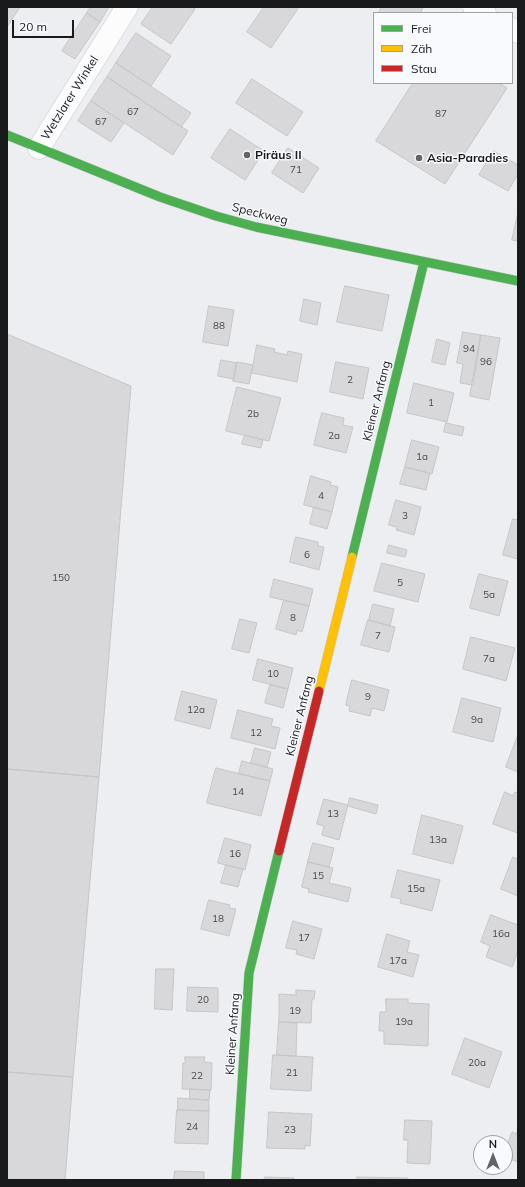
<!DOCTYPE html>
<html>
<head>
<meta charset="utf-8">
<style>
  body { margin:0 }
  #map { position:relative; width:525px; height:1187px; overflow:hidden; background:#eceef2; font-family:Mulish,sans-serif }
  canvas { display:block }
  .frame { position:absolute; inset:0; border:8px solid #191a1c; pointer-events:none }
  .legend { position:absolute; left:373px; top:12px; width:140px; height:72px; box-sizing:border-box; background:#f8fafe; border:1px solid #9fa0a4; margin:0; padding:5px 7px; list-style:none; font-size:12px; color:#191a1c }
  .legend li { display:flex; align-items:center; gap:8px; height:20px }
  .legend b { width:20px; border:1px solid #9fa0a4 }
  .north { position:absolute; left:473px; top:1135px; width:40px; height:40px; box-sizing:border-box; background:#f8fafe; border:1px solid #9fa0a4; border-radius:50%; rotate:0deg; font-size:11px; font-weight:700; line-height:16px; text-align:center; color:#191a1c }
  .north::after { content:''; display:block; margin:auto; width:14px; height:18px; background:#636467; clip-path:polygon(50% 0,100% 100%,50% 72%,0 100%) }
  .scale { position:absolute; left:12px; top:20px; width:62px; height:18px; box-sizing:border-box; border:2px solid #191a1c; border-top:0; padding-left:5px; font-size:12px; line-height:14px; white-space:nowrap; color:#191a1c; -webkit-text-stroke:3px #f8fafe; paint-order:stroke }
</style>
</head>
<body>
<div id="map">
<canvas width="525" height="1187"></canvas>
<div class="frame"></div>
<ul class="legend">
<li><b style="height:5px;background:#4caf50"></b>Frei</li>
<li><b style="height:5px;background:#ffc107"></b>Zäh</li>
<li><b style="height:5px;background:#c62828"></b>Stau</li>
</ul>
<div class="north">N</div>
<div class="scale">20 m</div>
</div>
<script>
const ctx = document.querySelector('canvas').getContext('2d');
ctx.lineJoin = 'round';
function fillPath(path, color) { ctx.fillStyle = color; ctx.fill(path, 'evenodd'); }
function trace(path, color, width, dash) { ctx.strokeStyle = color; ctx.lineWidth = width; ctx.lineCap = dash ? 'butt' : 'round'; ctx.setLineDash(dash || []); ctx.stroke(path); }
function write(font, color, halo, rows, align = 'center') {
  ctx.font = font + ' Mulish,sans-serif'; ctx.lineWidth = 3; ctx.setLineDash([]); ctx.textBaseline = 'middle'; ctx.strokeStyle = halo; ctx.fillStyle = color; for (const [text, x, y, turn = 0] of rows) {
    ctx.save(); ctx.translate(x, y); ctx.rotate((+turn || 0) * Math.PI / 180); ctx.textAlign = isNaN(turn) ? turn : align; if (halo) ctx.strokeText(text, 0, 0); ctx.fillText(text, 0, 0); ctx.restore();
  }
}
const building = new Path2D(`
  M7,7H20L7,27Z
  M91,7H109L100,22L87,13Z
  M153,7H192L195,9L171,44L141,24Z
  M264,7H299L271,48L247,32Z
  M382,7H421L423,8L420,13H379Z
  M87,13L100,22L75,59L62,51Z
  M136,33L171,56L151,86L116,63Z
  M116,63L191,113L181,127L107,77Z
  M107,77L188,131L173,155L91,101Z
  M252,79L303,112L287,136L236,103Z
  M413,83H499L507,88L445,184L376,141Z
  M91,101L124,123L111,142L78,121Z
  M230,129L264,151L245,180L211,158Z
  M288,148L319,168L303,193L272,173Z
  M494,151L518,165V174L508,191L479,175Z
  M518,213V241L512,240Z
  M345,286L389,295L382,331L337,322Z
  M304,299L321,303L317,325L300,321Z
  M209,306L234,310L228,346L203,342Z
  M463,332L481,335L473,385L460,383L463,364L457,363Z
  M7,334L131,386L99,777L7,769Z
  M481,335L500,338L489,400L470,396Z
  M437,339L450,343L445,365L432,362Z
  M257,345L275,349L274,352L287,355L288,351L302,354L297,382L252,373Z
  M221,360L237,363L234,379L218,376Z
  M237,362L253,365L249,384L233,381Z
  M336,362L369,368L363,399L330,392Z
  M414,383L454,393L447,422L407,413Z
  M237,387L281,398L269,441L226,431Z
  M322,413L344,418L343,425L353,427L346,453L314,445Z
  M446,423L464,427L462,436L444,432Z
  M245,435L263,440L261,448L242,444Z
  M412,440L439,447L432,474L405,467Z
  M405,467L430,473L426,490L400,484Z
  M311,476L331,482L330,485L338,487L332,512L304,505Z
  M396,500L421,507L414,535L396,530L397,527L389,525Z
  M314,507L332,512L327,529L310,524Z
  M513,519L518,520V559L503,555Z
  M296,537L318,542V546L324,547L319,570L290,562Z
  M389,545L407,550L405,557L387,553Z
  M382,563L425,574L418,602L374,591Z
  M479,574L508,581L499,616L470,608Z
  M274,579L313,589L309,606L270,597Z
  M284,600L309,606L302,632L297,630L296,635L276,629Z
  M373,604L394,609L390,626L369,620Z
  M240,619L257,623L249,653L232,649Z
  M368,620L395,627L389,652L361,645Z
  M471,637L515,648L506,681L463,669Z
  M258,659L293,668L288,689L253,680Z
  M352,680L389,690L384,711L372,708L370,716L349,711L350,706L346,705Z
  M270,685L288,689L283,708L265,703Z
  M182,691L217,700L210,729L175,720Z
  M462,698L501,708L493,742L453,732Z
  M238,710L273,719L271,726L280,728L275,749L231,738Z
  M518,735V772L506,767Z
  M255,748L271,752L267,767L251,763Z
  M242,761L273,769L270,781L239,774Z
  M216,768L270,781L261,816L207,803Z
  M7,769L99,777L73,1077L7,1072Z
  M505,792L513,796L515,792L518,793V833L493,824Z
  M350,798L378,805L376,814L348,806Z
  M324,799L348,805L339,840L322,835L324,826L317,824Z
  M422,815L463,826L453,864L413,854Z
  M225,838L251,845L245,870L218,863Z
  M313,843L334,848L329,867L308,862Z
  M513,857L518,859V896L501,889Z
  M308,862L333,868L329,883L351,888L348,902L308,892L309,889L302,887Z
  M226,865L243,869L238,887L221,883Z
  M398,870L440,880L432,911L400,903L401,899L391,897Z
  M209,900L230,905L229,908L236,909L229,936L201,929Z
  M491,915L518,925V951L512,967L486,957L490,946L481,942Z
  M293,921L322,929L314,959L296,954L297,950L286,948Z
  M387,934L410,941L407,952L419,955L413,977L378,967Z
  M156,969H174L172,1010L155,1009Z
  M188,987L218,988V1012L187,1011Z
  M296,990L315,991L314,999H312L311,1023L279,1022V994L296,995Z
  M386,999H408V1003L429,1004L428,1046L384,1044V1031H379L380,1012H386Z
  M279,1022L297,1023L296,1056L277,1055Z
  M465,1038L502,1052L489,1088L452,1074Z
  M273,1055L313,1057L311,1091L271,1089Z
  M185,1057H205L204,1062L212,1063L211,1090L182,1089L183,1063H185Z
  M7,1072L73,1077L65,1180H7Z
  M190,1089L210,1090L209,1100L190,1099Z
  M178,1098L209,1100V1111L178,1110Z
  M177,1110L209,1111L208,1144L175,1143Z
  M269,1112L312,1114L310,1146L305,1145V1149L267,1148Z
  M405,1120L432,1121L430,1164L407,1163L408,1140H404Z
  M518,1129V1162L505,1157V1151L512,1132L516,1134Z
  M175,1171L204,1172V1180H174Z
  M265,1177L294,1178V1180H264Z
  M357,1177L408,1178V1180H357Z`);
fillPath(building, '#d8d7d9');
trace(building, '#c6c5c7', 1);
const street = new Path2D(`
  M474,7L485,13
  M512,29L518,32
  M39,148L127,7`);
const fast = new Path2D(`
  M7,135L160,197L216,216L256,227L518,281
  M352,557L424,262
  M236,1180L249,973L279,851`);
const slow = new Path2D(`
  M319,691L352,557`);
const jam = new Path2D(`
  M279,851L319,691`);
trace(street, '#c8c9cc', 23);
trace(fast, '#c8c9cc', 10);
trace(slow, '#c8c9cc', 10);
trace(jam, '#c8c9cc', 10);
trace(street, '#fcfcfd', 22);
trace(fast, '#4caf50', 9);
trace(slow, '#ffc107', 9);
trace(jam, '#c62828', 9);
for (const [x, y, r, color] of [
  [247,155,4,"#636467"],
  [419,158,4,"#636467"]
]) { const dot = new Path2D(); dot.arc(x, y, r, 0, 2 * Math.PI); ctx.fillStyle = color; ctx.fill(dot); trace(dot, '#f8fafe', 1.5); }
write('10px', '#4a4a4c', null, [
  ["67",133,112],
  ["87",441,114],
  ["67",101,122],
  ["71",296,170],
  ["88",219,326],
  ["94",469,349],
  ["96",486,362],
  ["2",350,380],
  ["1",431,403],
  ["2b",253,414],
  ["2a",334,436],
  ["1a",422,457],
  ["4",321,496],
  ["3",405,516],
  ["6",307,555],
  ["150",61,578],
  ["5",400,583],
  ["5a",489,595],
  ["8",293,618],
  ["7",378,636],
  ["7a",489,659],
  ["10",273,674],
  ["9",368,697],
  ["12a",196,710],
  ["9a",477,720],
  ["12",256,733],
  ["14",238,792],
  ["13",333,814],
  ["13a",438,840],
  ["16",235,854],
  ["15",318,876],
  ["15a",416,889],
  ["18",218,919],
  ["16a",501,934],
  ["17",304,938],
  ["17a",398,961],
  ["20",203,1000],
  ["19",295,1011],
  ["19a",404,1022],
  ["20a",477,1063],
  ["21",292,1073],
  ["22",197,1076],
  ["24",192,1127],
  ["23",290,1130]
]);
write('12px', '#191a1c', '#f8fafe', [
  ["Wetzlarer Winkel",70,98,-58],
  ["Speckweg",260,214,14],
  ["Kleiner Anfang",377,401,-76],
  ["Kleiner Anfang",300,716,-76],
  ["Kleiner Anfang",233,1034,-86]
]);
write('bold 12px', '#191a1c', '#f8fafe', [
  ["Piräus II",255,155],
  ["Asia-Paradies",427,158]
], 'left');
</script>
</body>
</html>
